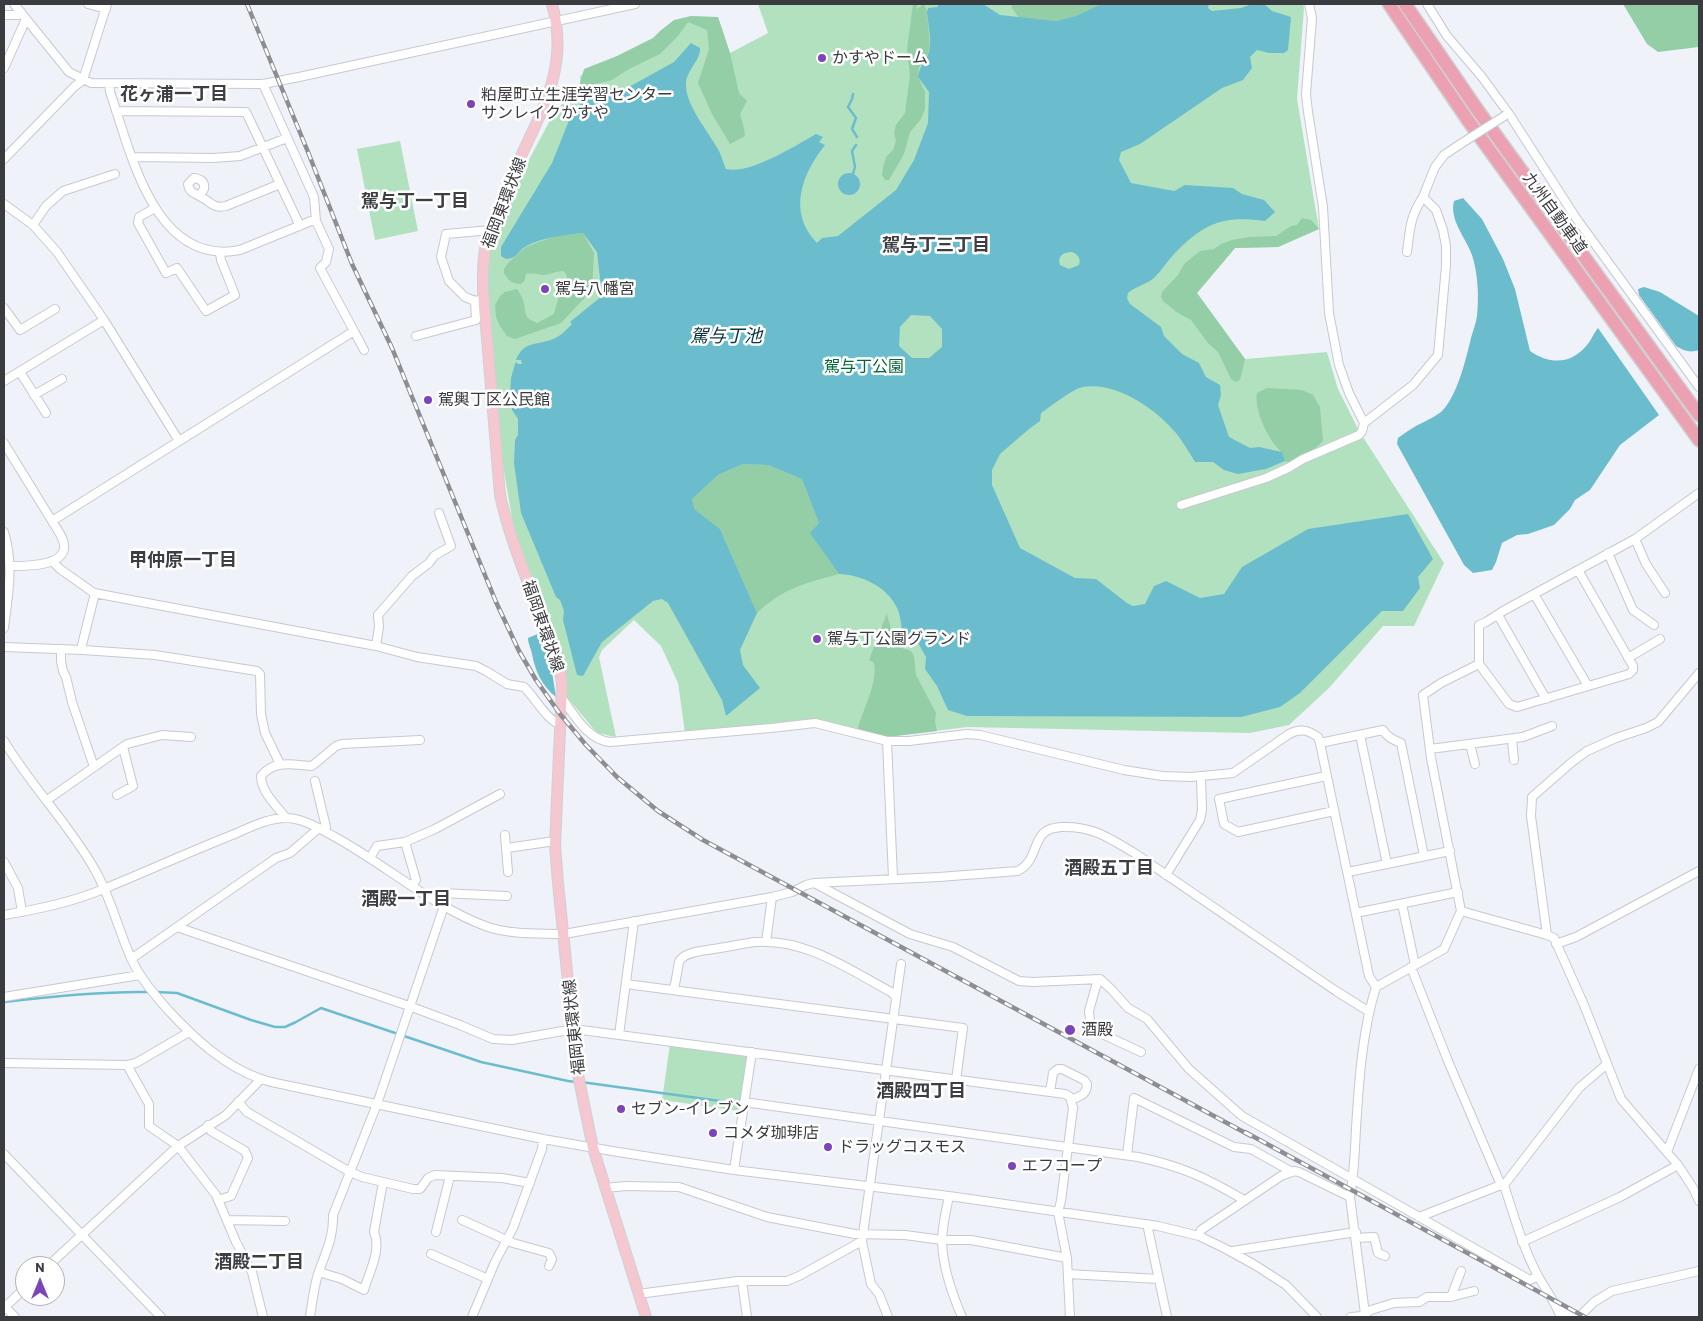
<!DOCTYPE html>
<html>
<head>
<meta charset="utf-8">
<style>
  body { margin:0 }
  #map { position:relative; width:1703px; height:1321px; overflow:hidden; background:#f0f2fa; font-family:Barlow,sans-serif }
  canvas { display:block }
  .frame { position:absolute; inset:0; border:5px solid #3a3b3e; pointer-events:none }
  .north { position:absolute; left:15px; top:1256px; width:50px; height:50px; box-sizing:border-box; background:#fff; border:1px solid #b0b1b2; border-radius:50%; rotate:0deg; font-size:14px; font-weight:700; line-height:20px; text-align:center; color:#3a3b3e }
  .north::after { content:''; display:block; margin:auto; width:18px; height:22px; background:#7d43b9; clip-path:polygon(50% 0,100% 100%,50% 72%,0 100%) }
</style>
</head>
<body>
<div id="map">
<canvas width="1703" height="1321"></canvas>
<div class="frame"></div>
<div class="north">N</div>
</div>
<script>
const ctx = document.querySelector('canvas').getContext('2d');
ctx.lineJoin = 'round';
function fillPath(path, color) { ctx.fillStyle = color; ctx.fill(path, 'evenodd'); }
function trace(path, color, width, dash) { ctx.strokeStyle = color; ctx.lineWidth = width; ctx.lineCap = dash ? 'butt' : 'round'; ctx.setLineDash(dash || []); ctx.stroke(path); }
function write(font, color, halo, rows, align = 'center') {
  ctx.font = font + ' Barlow,"Noto Sans JP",sans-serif'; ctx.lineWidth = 5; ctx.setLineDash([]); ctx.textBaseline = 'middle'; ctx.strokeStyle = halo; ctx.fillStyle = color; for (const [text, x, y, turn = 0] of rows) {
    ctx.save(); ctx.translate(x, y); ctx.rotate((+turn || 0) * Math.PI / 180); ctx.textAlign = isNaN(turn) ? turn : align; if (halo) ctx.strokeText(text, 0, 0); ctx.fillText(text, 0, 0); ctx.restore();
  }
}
fillPath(new Path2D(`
  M758,4H1303L1304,8L1297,99L1319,229L1278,247L1235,248L1197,293L1245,359L1327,352L1338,389L1359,431L1444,563L1414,626H1383L1329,688L1289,725L1250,733L967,727L887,737L815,721L685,733L678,683L661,646L634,620L602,650L599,657L616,737L597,733L566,696V674L557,642L514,530L501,453L494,363L487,292L490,248L500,214L555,111L581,87L580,76L627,54L688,21L718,17L730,53L768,33Z
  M400,141L418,231L375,240L357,149Z
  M670,1044L747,1055L739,1111L662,1100Z`), '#b2e1c0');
fillPath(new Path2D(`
  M913,4H917V9L924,4L927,12L930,48L925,61L919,67L918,77L925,92V109L921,119L910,132L904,154L889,180H885L882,175L883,167L886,157L893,150L896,141L894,133L896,125L905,113L910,75L907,49Z
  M1011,4H1101L1076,16L1056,21L1019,18L1012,8Z
  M1623,4H1699V47L1658,52L1647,44Z
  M691,16L718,17L730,53L739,93L747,101L740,114L744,128L745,136L730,144L712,114L698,83L709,49L707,30L688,22L678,36L660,54L629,69L612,80L580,88L579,86L584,69L617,56L653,38L660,31L674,20Z
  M1302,218L1311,220L1319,229L1278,247L1235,248L1197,293L1245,359L1240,380L1236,382L1231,379L1218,352L1208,343L1191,320L1178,313L1163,301L1161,297L1162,292L1178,275L1184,264L1200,251L1214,249L1221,244L1232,240L1249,237L1276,236L1291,226L1297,225Z
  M583,233L594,253L592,290L561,323L515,339L507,336L500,326L496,317L495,305L500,296L505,292L517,289C520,294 523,298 524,304C526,316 525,318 537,323L554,314L560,292L565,285L567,276L564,271C555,271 549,275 543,275C536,274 532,272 526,274L525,280L521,284C512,284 508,280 504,273V269L509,262L526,247L555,236Z
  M1267,388L1302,390L1313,395L1320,407L1323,441C1314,451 1302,457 1290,463L1285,461C1283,453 1280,451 1275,445C1266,434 1254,408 1257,393Z
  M743,464L768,465L802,479L819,523L811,533L839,574C806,583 783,588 757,613L720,529L693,509L692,499L718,475Z
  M887,613C887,619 890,622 891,629C894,645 895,646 911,651L914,656L916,675L936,713L935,722L937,731L887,737L858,731V727C864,708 878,681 874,663L869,660Z`), '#93cea6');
fillPath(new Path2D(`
  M939,4H983L1000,15L1056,21L1076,16L1101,4H1209L1208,8L1212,11L1241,8L1252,4H1264L1272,11L1291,17L1288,50L1284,53H1269L1257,50L1250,57L1252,68L1243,80L1222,88L1140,144L1121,152L1119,160L1131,183L1174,191L1185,185L1233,188L1242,194L1264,200L1275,212L1265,221C1223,215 1204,223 1175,253C1168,260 1162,270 1155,277C1148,284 1136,286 1128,293L1127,298L1130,304L1161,327L1164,336L1182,354L1199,363L1206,377L1220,385L1221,395L1218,405L1229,437L1250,448L1259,447L1282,452L1285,461L1266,469L1238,474L1224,470L1213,462H1195C1189,452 1183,442 1176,433C1156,409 1116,381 1083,387C1074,388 1050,407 1041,413L1040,421L1029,429L1000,454L992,470V485L1020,548L1075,578L1096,579L1127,603L1133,606L1145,604L1154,586L1166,581L1200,598L1224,594L1242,567L1308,529L1408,514L1433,559L1418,577L1420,588L1403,611H1382L1300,693L1280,707L1241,717L967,716L948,710L937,686L925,669L926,657L917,641L903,637C901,627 901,614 896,606C886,586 861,575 839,574L810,533L819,523L802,479L768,465L743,464L718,475L692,499L694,509L720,529L757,613L740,650L743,665L760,688L726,716L722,700L668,603L662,599L653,601L602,642L583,676L577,675L563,620L564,611L560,600L556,597L521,513L514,463L515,440L518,435V419L512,410L510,396L511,378L515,364L516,362L518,364H522L521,360H516C524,340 536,346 553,339C561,336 566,330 572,324L570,322L602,296L597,252L583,233C565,235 541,237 525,247C516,253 518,258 506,259L501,256V247L552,163L570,118L581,103L594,96L618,93L674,62L691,43L700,48C701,59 688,69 686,82C684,104 709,132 719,151C722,157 723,163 726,169C749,175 795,146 816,134L823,137L819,142L825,145C802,174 787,212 817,243L822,238L838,236L896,190L914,160L928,123L929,92L918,77C920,63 928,60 930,48C931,37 928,23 927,12L928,8L937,7ZM1072,252C1078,254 1081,259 1079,265L1069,269L1060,265C1057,256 1063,252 1072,252ZM911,315L930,316L942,329V347L929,358H912L899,346L900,327Z
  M838 184a11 11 0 1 1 22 0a11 11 0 1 1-22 0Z
  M1463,198L1482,219L1503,259L1515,289L1530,351C1552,366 1574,364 1590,341C1593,336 1594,333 1598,328L1659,415L1620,445L1590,490L1575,500L1570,509L1554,525L1528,534L1517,535L1502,543L1496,562L1492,570L1473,573L1464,565L1397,444L1398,438C1406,432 1415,426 1424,422C1429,419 1436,416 1441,412C1457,397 1466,359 1471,338C1473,331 1476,323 1477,316C1479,296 1478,274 1472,255C1466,238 1449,220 1454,201Z
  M1644,287L1660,292L1699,316V350C1690,353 1684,351 1676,346L1639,295L1638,289Z
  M540,633L551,666L556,697C542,686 535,671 532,654C531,648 528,644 528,638Z`), '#6bbdce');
trace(new Path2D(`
  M853,94L852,99L848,107L856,118L852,129L857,137
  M852,177L855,167L852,151L856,145
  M156,992L177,993L251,1020L275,1027H285L296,1022L321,1008L481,1062L568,1081L576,1082
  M4,1002C53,996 101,991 150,992
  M581,1082L742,1104`), '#6bbdce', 2.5);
const minor = new Path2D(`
  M14,4L69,72L91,83L263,84L299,77L635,4
  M88,4L106,9
  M1427,4L1447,36L1482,77L1509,114L1576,218L1699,387
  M4,15H18L21,12
  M4,68L26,19
  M109,84L110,92C131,152 154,267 240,250L311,221H316
  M116,111L246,112L300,226
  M133,157L213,158L240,156L287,138
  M4,159L75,86L83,80L107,4
  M200,195L204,189C205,182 201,179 194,178L188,184C189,193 195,193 201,197C211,202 213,209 226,206L280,184
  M4,204L33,225L57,252L104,320L179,441
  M155,208L139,217L138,223L166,273L177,268L206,311L235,295L221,260L220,253
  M33,225L46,206L63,191L115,174
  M1407,252C1410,228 1410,217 1423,197
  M484,299L475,301L465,297L449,281L441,257L446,234L491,230
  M4,308L20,330L55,309
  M354,331L364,350
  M416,336L476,320L475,301
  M20,372L46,413
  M4,381L104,320
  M34,395L62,379
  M1364,423L1413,385L1438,355L1446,266V246L1443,230L1436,210L1423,197L1435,167L1444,155L1462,143
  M4,443L52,521
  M1181,505L1266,478L1288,468L1303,459L1359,435L1362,431L1364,423L1349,393L1339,365L1329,313L1323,207L1308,112L1306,94L1312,18L1309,4
  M4,532C14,564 8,596 4,628
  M1635,539L1646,564L1665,593
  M1608,553L1633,610L1654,625
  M52,561L60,569L94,593L376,646L417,657L476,666L486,671L507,684L524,687C534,696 547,721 560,724
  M10,566C23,566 61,567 64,549C66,540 56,528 52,521L354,331L320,268L326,262L329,249L316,221L314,197L263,84
  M1534,594L1588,686
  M1498,615L1546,699
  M376,646L379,627L378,615L412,576L429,563L434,556L451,546L439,513
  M4,647L83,650L155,655L257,671L260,674L261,714L265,733L280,764
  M61,649V661L63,671L66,677L72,702L94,767
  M83,650L82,645L95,593
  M1628,658L1660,639
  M1479,664L1509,704L1517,707L1629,674L1633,670V666L1578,570
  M561,697C574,714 587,740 610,742L771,728L815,723L887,741H909L967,734L980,735L1124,770L1162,776L1191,777L1233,773L1289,734C1300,728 1308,730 1318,737L1320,743L1369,976L1376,987
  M1360,735L1387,864
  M1512,739L1514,760
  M4,741C31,786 69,824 95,870C111,898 118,929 131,958C140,978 154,994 168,1010C194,1038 224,1066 261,1079C270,1082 281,1084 290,1086L543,1139L618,1152L734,1170L949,1196L1158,1226L1199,1236L1224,1248L1255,1265L1286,1285L1317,1317
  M887,741L893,878
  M1320,743L1383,730C1387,737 1393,740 1401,743L1424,856
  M1470,744L1475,764
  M1430,749L1523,737L1552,726
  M1326,776L1219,799L1224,824L1238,832L1334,811
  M315,781L326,827L325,831
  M117,795L133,786L123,747
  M47,800L127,744L162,735L191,737
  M286,818C277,806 261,792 261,776C275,759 293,765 312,766L336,746L342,744L420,740
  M505,835L508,872
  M405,842L416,880L413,885
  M507,848L555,841
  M370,858L377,846L405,842L435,829L500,794
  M4,862L18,888L22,912
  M1348,872L1450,851
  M1166,875L1200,820L1202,810L1201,777
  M816,884L910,934L953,947L1019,981L1033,982L1100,979L1112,990L1128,1008L1147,1019L1189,1069L1242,1116L1530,1280L1538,1276
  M436,901L441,893L507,896
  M1402,904L1415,965
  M1461,911L1547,935L1554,938L1584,1005L1621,1099L1678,1165L1693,1188L1699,1201
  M1356,913L1458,892
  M4,915C39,909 73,902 106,888C148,871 189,852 232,835C249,828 267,818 286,818C303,818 320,829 335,837C386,865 433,907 488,927C512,935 539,933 564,934L772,897L792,892L806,885L814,883L939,877L1018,871C1034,862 1032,850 1041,836C1046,829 1053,828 1061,827C1094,826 1109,838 1136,854L1336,991L1368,1011
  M177,927L409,1006L460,1025L493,1039L512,1040L574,1029L1065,1094L1070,1097L1073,1108L1061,1201L1058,1212L1067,1258L1070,1317
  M1547,935L1531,816L1532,797L1572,762L1587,751L1616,738L1646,728L1658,722L1699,673
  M766,942L772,897
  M1556,944L1576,937L1699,871
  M131,959L276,858L290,853L319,828
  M1411,967L1448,1061L1501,1185H1504C1514,1216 1523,1248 1538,1276C1546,1290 1555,1302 1561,1317
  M1100,979L1096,986L1089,1011L1090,1021L1100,1033L1141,1052
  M626,984L963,1028L956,1080
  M674,990L679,962C683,952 703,951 713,949C727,947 741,944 755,942C805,938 850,970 891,992L896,997
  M4,997L140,975
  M619,1035L634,921
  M4,1063L127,1065L136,1063L189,1032
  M127,1065L149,1104V1126L178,1146L216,1195L236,1242L252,1272L263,1317
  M1050,1092L1053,1073L1058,1069H1062L1084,1080L1087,1084C1087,1095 1080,1096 1071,1100
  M238,1102L247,1112L350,1172L362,1177L413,1189H420L428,1178L435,1175L502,1178L530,1183
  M744,1102L1138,1157C1181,1166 1207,1178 1244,1200
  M208,1125L211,1131L245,1151L248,1158L231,1196L218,1200
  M1667,1152L1699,1069
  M4,1154L161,1317
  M1127,1155L1134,1098L1234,1147L1251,1149L1292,1172
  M734,1170L752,1052
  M1504,1185L1579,1088L1607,1064
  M605,1188L626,1186L679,1187L767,1217L855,1234L905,1235L942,1240H971L1067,1258
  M949,1196C946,1211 942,1227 942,1242C943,1268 952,1294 962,1317
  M1419,1217L1501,1185
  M227,1220L285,1221
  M462,1220L513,1243L549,1253L552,1259L549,1266
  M1147,1224L1167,1317
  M436,1232L450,1176
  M1199,1236L1201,1230L1281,1176L1294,1171L1299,1172L1350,1197
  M1356,1238L1374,1237L1378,1253L1385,1256
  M862,1241L871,1284L879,1294L888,1317
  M1522,1242L1620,1197L1678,1165
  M1232,1251L1356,1232
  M431,1254L488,1279
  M48,1266L178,1146L226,1115L261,1079
  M319,1272L342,1279L364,1290C369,1272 382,1250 374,1232L383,1182
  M1068,1274L1159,1279
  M742,1281L747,1317
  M638,1294L738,1281H787L799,1276L862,1241L901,964
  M1451,1297L1461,1271
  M1556,1305L1575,1317
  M4,1306L15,1317
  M5,1307L25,1288
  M1365,1314L1350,1197C1354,1175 1355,1151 1356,1128C1359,1081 1362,1032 1376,987L1444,949L1461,911L1431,758L1423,695L1441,683L1479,664V625L1486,622L1503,611L1635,539L1699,493
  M310,1317C312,1303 314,1287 318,1274C325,1254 334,1237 333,1215L377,1104L444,906
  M472,1317L495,1262L513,1228L542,1149L543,1139
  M1351,1317L1361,1316L1371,1310L1394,1303L1419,1302L1427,1297H1451L1474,1291
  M1579,1317L1594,1302L1612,1291L1699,1271`);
const major = new Path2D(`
  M552,4C570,68 541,111 516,167C509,182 504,198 498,213C494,223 488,234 486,245C482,260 483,276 483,291L500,495C508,532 521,566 535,600C546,627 558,654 562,684L555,845L558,883L577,1070L593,1148L646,1317`);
const highway = new Path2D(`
  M1389,4L1467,119L1699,440
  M1405,4L1479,112L1699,415`);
trace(minor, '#c7c8d0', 10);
trace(major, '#d0d0d1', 12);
trace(highway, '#d0d0d1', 15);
trace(minor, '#fff', 8);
trace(major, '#f4c7d1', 10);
trace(highway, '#eca1b2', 12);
const rail = new Path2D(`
  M247,4L308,152L352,264L392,348L496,602L519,651L536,680L560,714L586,745L617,777L658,811L703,840L1251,1136
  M1245,1132L1585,1317`);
trace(rail, '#8c8e93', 4.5);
trace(rail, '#fff', 2.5, [8]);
const minorBridge = new Path2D(`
  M1462,143L1506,115`);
trace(minorBridge, '#c7c8d0', 10, []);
trace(minorBridge, '#fff', 8);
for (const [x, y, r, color] of [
  [822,58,5,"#7d43b9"],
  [471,104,5,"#7d43b9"],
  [545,289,5,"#7d43b9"],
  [428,400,5,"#7d43b9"],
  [817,639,5,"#7d43b9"],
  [1070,1030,6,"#7d43b9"],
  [621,1109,5,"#7d43b9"],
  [713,1133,5,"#7d43b9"],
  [828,1147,5,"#7d43b9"],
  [1012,1166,5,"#7d43b9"]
]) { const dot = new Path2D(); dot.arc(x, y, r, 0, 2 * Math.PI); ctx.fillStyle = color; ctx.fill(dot); trace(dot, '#fff', 2); }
write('16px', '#3a3b3e', '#fff', [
  ["かすやドーム",832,58],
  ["粕屋町立生涯学習センター",481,95],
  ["サンレイクかすや",481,113],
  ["駕与八幡宮",555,289],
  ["駕輿丁区公民館",438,400],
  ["駕与丁公園グランド",827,639],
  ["酒殿",1081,1030],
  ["セブン-イレブン",631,1109],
  ["コメダ珈琲店",723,1133],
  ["ドラッグコスモス",838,1147],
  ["エフコープ",1022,1166]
], 'left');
write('16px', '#3a3b3e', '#fff', [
  ["福岡東環状線",504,203,-69],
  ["九州自動車道",1555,213,54],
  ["福岡東環状線",543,626,71],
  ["福岡東環状線",574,1027,-96]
]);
write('16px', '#026838', '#fff', [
  ["駕与丁公園",864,367]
]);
write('bold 18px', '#3d3e44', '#fff', [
  ["花ヶ浦一丁目",174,94],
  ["駕与丁一丁目",415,201],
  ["駕与丁三丁目",936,245],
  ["甲仲原一丁目",183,560],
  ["酒殿五丁目",1109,868],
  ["酒殿一丁目",406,899],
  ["酒殿四丁目",921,1091],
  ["酒殿二丁目",259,1262]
]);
write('italic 18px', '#0b343b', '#fff', [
  ["駕与丁池",726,336]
]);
</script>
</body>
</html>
